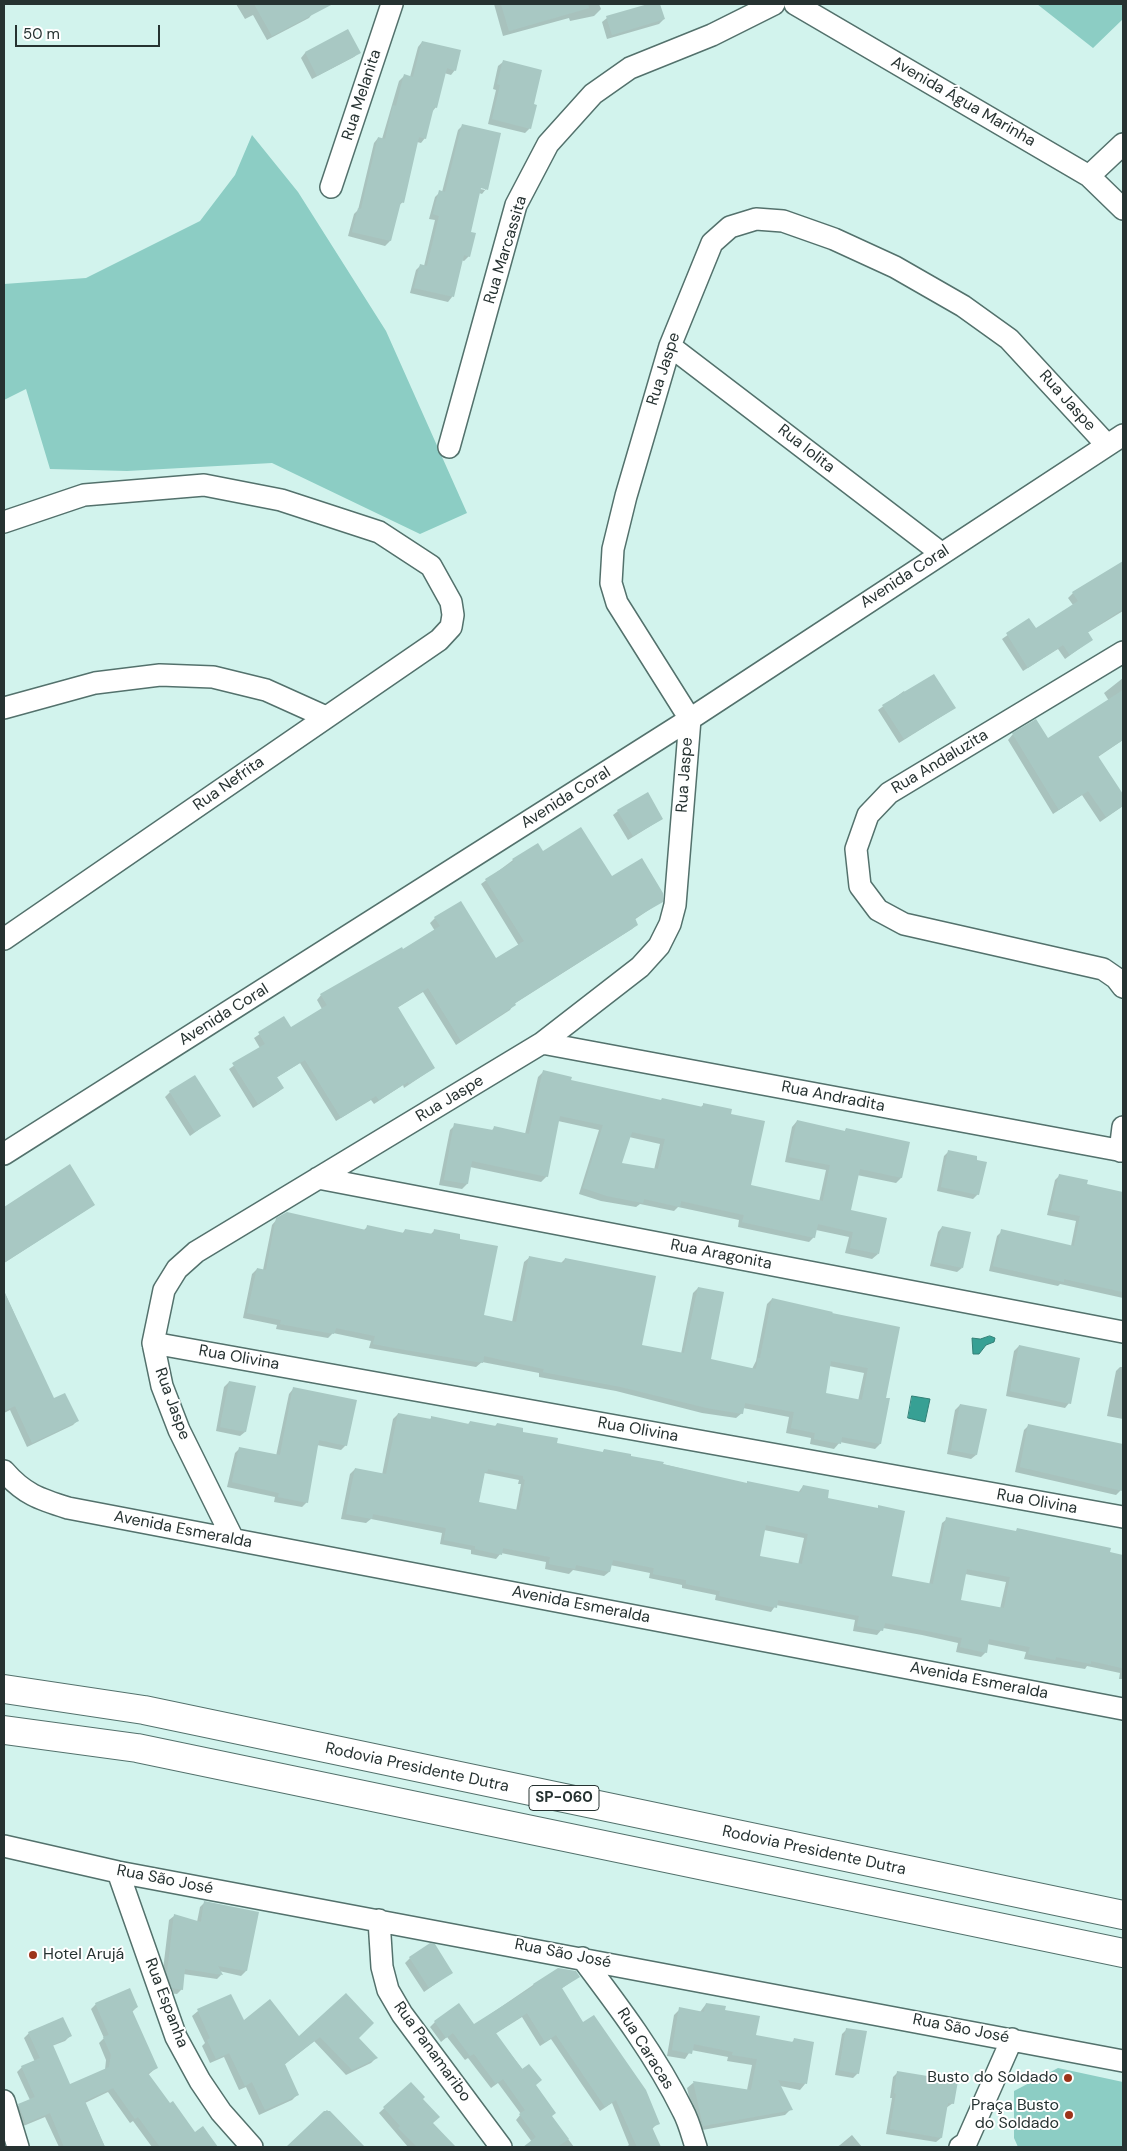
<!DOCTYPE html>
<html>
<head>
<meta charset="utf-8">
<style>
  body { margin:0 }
  #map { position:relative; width:1127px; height:2151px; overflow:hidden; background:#d2f3ed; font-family:"DM Sans",sans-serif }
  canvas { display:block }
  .frame { position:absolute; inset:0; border:5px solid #263231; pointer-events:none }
  .scale { position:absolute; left:15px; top:25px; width:145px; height:22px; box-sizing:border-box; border:2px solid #263231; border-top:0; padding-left:6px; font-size:15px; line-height:18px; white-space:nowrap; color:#263231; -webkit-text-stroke:4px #fff; paint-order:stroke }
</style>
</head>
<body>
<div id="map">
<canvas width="1127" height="2151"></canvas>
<div class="frame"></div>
<div class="scale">50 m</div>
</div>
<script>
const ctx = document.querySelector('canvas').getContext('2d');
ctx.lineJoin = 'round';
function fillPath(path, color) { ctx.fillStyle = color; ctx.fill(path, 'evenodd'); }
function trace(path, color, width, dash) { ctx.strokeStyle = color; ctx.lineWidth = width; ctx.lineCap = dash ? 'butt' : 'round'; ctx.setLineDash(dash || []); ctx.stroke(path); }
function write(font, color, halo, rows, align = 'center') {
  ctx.font = font + ' "DM Sans",sans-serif'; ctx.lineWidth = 4; ctx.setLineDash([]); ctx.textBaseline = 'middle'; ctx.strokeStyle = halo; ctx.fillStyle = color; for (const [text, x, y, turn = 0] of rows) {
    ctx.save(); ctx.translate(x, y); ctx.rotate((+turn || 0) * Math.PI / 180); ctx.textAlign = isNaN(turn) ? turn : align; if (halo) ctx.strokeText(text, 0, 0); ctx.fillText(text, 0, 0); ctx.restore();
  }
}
fillPath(new Path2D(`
  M1037,4H1123V19L1093,48Z
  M252,135L298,192L386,331L467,513L420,534L272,463L127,471L50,469L26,389L4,400V284L86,278L200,221L235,175Z
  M1058,2068L1123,2082V2147H1018L1014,2138V2091Z`), '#8ccdc4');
const water = new Path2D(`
  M990,1336L995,1338L994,1342L986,1345L979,1354H973L972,1338L980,1339Z
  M912,1396L930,1399L925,1422L908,1418Z`);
fillPath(water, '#37a094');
trace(water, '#327f76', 1);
fillPath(new Path2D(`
  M236,4H309L313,13L309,18L267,40L253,15L245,19Z
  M494,4H599L601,9L594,16L570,21L569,18L503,36Z
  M652,4H659L664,19L659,24L607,39L602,22L607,18Z
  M348,31L359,52L354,57L312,79L301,58L305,53Z
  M422,42L455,70L451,75L444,73L436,107L432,112L425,138L421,143L417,142L403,202L398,206L390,241L385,246L348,236L354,214L358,210L374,143L378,138L382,139L399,81L404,76L410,77L418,47Z
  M503,62L530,128L525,133L488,124L496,90L493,89L498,66Z
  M463,125L486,189L482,194L479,193L469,233V256L464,261L461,260L452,297L448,302L410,293L416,270L420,266H424L435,220L429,219L435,197L440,192H442L458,130ZM475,188H485V190Z
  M1123,562V611L1087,633L1091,640L1065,659L1058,649L1023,671L1002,639L1029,620L1035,630L1073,605L1068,598L1073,593Z
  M1123,678V740L1098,757L1123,797V806L1100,822L1082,795L1053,814L1008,740L1013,734L1048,740L1109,701L1104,693Z
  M904,691L906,694L955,708L899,743L878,710Z
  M618,811L662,819L628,840L613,815Z
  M538,845L543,852L611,878L662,901L634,920L637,924L632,929L514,1004L510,1010L456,1045L423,992L397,1008L434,1068L404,1088L403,1085L374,1104L371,1100L336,1121L300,1063L276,1078L283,1088L278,1092L253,1108L229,1069L260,1048L254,1038L283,1018L290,1029L322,1009L317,1000L321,995L403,951L435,931L430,923L435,918L496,960L519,946L481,884L513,860Z
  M543,1072L569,1081L660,1102L700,1108L704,1104L730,1115L749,1186L819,1202L826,1170L785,1162L792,1127L797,1121L844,1132L846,1129L909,1143L901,1178L896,1183L857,1175L849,1211L878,1254L872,1259L845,1253L849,1237L816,1230L814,1237L809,1242L738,1227L739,1220L678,1207L674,1211L640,1204L636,1207L601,1201L579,1194L599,1130L558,1121L547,1176L541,1182L470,1167L467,1184L462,1189L439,1185L450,1130L455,1125L491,1131L494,1128L525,1134L538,1077ZM629,1137L660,1144L654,1170L620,1164Z
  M170,1092L219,1115L190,1136L165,1097Z
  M949,1151L978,1194L973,1199L937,1191L944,1156Z
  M1060,1175L1086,1185L1123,1193V1298L1060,1284L1058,1286L989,1271L997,1236L1002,1231L1071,1246L1076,1221L1047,1215L1055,1180Z
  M40,1186L94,1205L4,1263V1208Z
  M277,1219L364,1230L367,1227L402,1234L405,1230L430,1235L434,1231L458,1240L483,1316L512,1322L524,1262L530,1257L561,1263L565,1259L641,1346L681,1354L693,1293L698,1288L709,1360L752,1369L756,1361L767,1304L772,1299L831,1314L899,1328L885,1399L880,1444L875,1449L840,1442L834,1449L810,1444L811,1438L786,1433L789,1417L743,1408L742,1413L736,1418L702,1413L616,1391L539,1377V1373L482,1362L476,1367L369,1348L371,1341L333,1333L328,1338L276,1329L277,1325L243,1318L252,1274L257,1269L263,1270L272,1225ZM829,1366L864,1373L858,1401L824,1394Z
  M942,1227L962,1268L957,1272L930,1266L938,1232Z
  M5,1293L53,1400L77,1421L73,1425L27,1447L10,1410L4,1413Z
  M1019,1346L1069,1403L1065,1408L1006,1396L1014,1351Z
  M1120,1367H1123V1419L1107,1416L1116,1371Z
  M229,1382L245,1432L240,1436L216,1431L224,1387Z
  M293,1389L346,1445L341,1450L317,1445L307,1502L302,1507L274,1502L275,1497L227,1487L235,1453L240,1448L276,1456L289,1394Z
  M960,1405L976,1455L971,1459L947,1454L955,1410Z
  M398,1414L429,1420L432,1417L467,1425L470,1422L494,1427L497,1424L556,1444L602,1453L604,1450L746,1484L748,1482L798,1493L803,1486L826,1499L877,1509L879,1507L891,1577L929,1585L942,1523L947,1519L1123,1556V1679H1119L1120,1673L1087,1666L1085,1669L1024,1659L1026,1652L987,1644L986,1652L981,1657L956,1652L958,1643L922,1635L883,1628L877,1635L853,1631L855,1620L776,1605L771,1612L715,1600L716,1595L682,1588V1585L649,1578L650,1573L610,1565L609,1572L604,1576L573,1570L569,1574L545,1569L546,1562L501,1553L496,1559L471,1554V1550L440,1544L442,1533L371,1519L366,1523L341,1519L350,1474L355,1469L382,1475L393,1419ZM484,1473L519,1480L518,1484H521L516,1511L477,1503ZM764,1530L804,1538L798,1565L759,1557ZM965,1574L1006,1582L1000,1609L960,1601Z
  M1029,1425L1123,1445V1491L1121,1490L1116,1495L1015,1472L1024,1430Z
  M205,1902L258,1913L246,1971L241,1976L219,1971L221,1975L217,1979L183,1974L182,1989L177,1994L168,1993L162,1978L169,1920L174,1916L197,1922L200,1907Z
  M410,1958L451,1973L424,1992L405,1963Z
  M578,1977L561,1989L583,2023L658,2123L652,2129L659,2147H626L629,2145L612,2103L600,2111L551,2039L540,2046L522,2017L495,2034L535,2085L551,2116L574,2147H530L528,2146L532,2142L516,2120L521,2114L498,2083L491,2088L468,2058L465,2060L447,2037L441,2042L430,2027L435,2022L473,2026L533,1985Z
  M346,1994L357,2038L376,2058L371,2063L346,2075L314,2041L284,2065L298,2094L292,2100L259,2115L246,2087L239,2090L224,2057L210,2063L202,2046L205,2043L192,2016L198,2011L299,2038Z
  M96,2004L137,2007L132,2012L156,2068L148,2075L169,2105L194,2134L214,2144L211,2147H152L133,2121L130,2123L108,2092L85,2103L105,2147H59L45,2117L21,2127L14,2110L19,2105L30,2100L17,2072L22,2067L35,2062L24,2038L29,2033L70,2036L65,2041L52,2046L70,2086L105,2070L106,2060L99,2043L104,2038L91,2009Z
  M706,2004L724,2011L755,2036L791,2043L794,2040L813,2043L805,2084L800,2090L780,2086L791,2109L785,2115L697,2131L687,2088L693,2083L747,2090L752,2065L727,2061L728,2057L691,2050L685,2059L667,2056L674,2015L680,2009L700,2012Z
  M847,2029L858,2073L853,2078L835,2075L842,2034Z
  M898,2072L953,2103L946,2108L941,2138L936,2142L886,2134L892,2098H890L893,2077Z
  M411,2083L421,2099L432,2124L454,2147H408L379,2113Z
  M327,2110L362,2146L361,2147H287Z
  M852,2135L862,2147H837L840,2145Z`), '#0003');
fillPath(new Path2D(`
  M254,4H333L272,36Z
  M501,4H588L589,8L509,31Z
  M648,4H660L665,19L612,35L606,16Z
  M348,29L361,53L317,76L305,52Z
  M422,41L461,50L456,71L447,68L437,108L434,107L426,139L419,137L404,203L401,202L391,241L352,232L358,208L361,209L378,137L385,139L393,105L396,106L404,74L413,77Z
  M503,60L542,70L534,104L537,105L531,129L492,119L500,85L497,84Z
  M462,124L501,133L488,190L481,188L471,232L476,233L470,257L464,255L454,297L414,288L420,264L427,266L439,216L433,214L439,190L445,192Z
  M1123,561V609L1088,632L1093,640L1070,655L1063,645L1028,668L1006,633L1029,618L1036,628L1078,601L1072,592Z
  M934,674L956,708L904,739L882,705Z
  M1123,690V740L1098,756L1123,794V806L1106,817L1088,791L1059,810L1012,733L1036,719L1048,738Z
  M648,792L663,819L633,836L617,810Z
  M581,827L612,876L642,858L663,893V902L635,918L638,925L515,1003L516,1005L461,1041L428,988L398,1007L435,1068L409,1084L408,1082L379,1100L376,1096L341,1118L305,1060L277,1077L284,1088L258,1104L232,1063L265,1044L258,1032L284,1016L291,1027L327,1005L320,994L402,947L403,949L440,926L434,917L461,901L496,958L524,941L485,879L514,861L512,859L538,843L543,851Z
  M543,1070L572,1077L571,1080L661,1100L662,1098L703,1107V1103L732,1109L731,1114L765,1121L751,1185L823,1201L830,1165L789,1157L797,1120L845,1131L846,1128L910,1142L902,1178L860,1169L851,1210L887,1218L879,1254L850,1248L853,1232L818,1224L815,1238L742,1222L744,1215L681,1201L680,1207L644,1199L643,1203L607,1196L583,1188L603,1125L560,1116L548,1177L472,1161L468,1184L444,1180L454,1123L493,1130L494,1126L529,1134ZM632,1132L665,1139L658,1169L622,1163Z
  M195,1075L221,1116L195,1132L169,1091Z
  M948,1150L977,1156V1160L987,1162L979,1195L941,1187Z
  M70,1164L95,1205L4,1263V1207Z
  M1059,1174L1088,1180L1087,1184L1123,1192V1292L1064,1279V1282L993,1266L1001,1229L1074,1246L1080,1216L1051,1210Z
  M287,1212L366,1230L367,1225L404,1233L405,1229L433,1234L434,1229L460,1234V1239L498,1246L484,1315L516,1322L529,1256L564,1263L565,1258L656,1276L642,1345L684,1353L698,1287L724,1292L711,1359L756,1369L758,1358H760L772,1298L833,1312L832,1313L900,1327L886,1398H890L881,1444L842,1437L841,1444L814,1439L815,1433L791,1428L794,1412L745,1403L743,1414L707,1408L621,1387L543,1372L544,1369L484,1356L483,1363L400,1349L373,1344L375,1336L336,1328L334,1334L280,1324L281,1320L247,1313L257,1268L266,1270L276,1218ZM831,1361L868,1368L862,1400L826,1393Z
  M942,1226L971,1232L963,1268L934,1262Z
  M4,1291L54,1398L65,1393L79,1421L32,1443L15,1406L4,1411Z
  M1019,1345L1080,1358L1071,1404L1010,1391Z
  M229,1381L256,1386L246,1432L220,1427Z
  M293,1387L357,1400L347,1446L319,1440L308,1503L278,1497L279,1493L232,1482L239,1447L280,1455Z
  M960,1404L987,1409L977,1455L951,1450Z
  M398,1413L431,1419V1416L469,1424L470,1421L496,1426L497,1423L523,1428V1432L558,1438L557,1443L603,1452L604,1449L631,1454V1456L664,1462L663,1464L747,1483V1481L801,1492L803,1485L829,1490L828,1498L878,1508V1505L905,1511L892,1576L933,1584L946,1517L1016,1531L1017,1528L1111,1548L1110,1552L1123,1555V1659L1122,1668L1091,1661V1664L1056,1657L1055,1660L1028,1654L1030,1647L989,1639L987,1653L960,1647L962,1638L927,1631L885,1623L883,1631L857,1626L859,1616L778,1600L777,1608L719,1596L720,1591L686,1584V1580L653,1574L654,1568L613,1560L610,1572L576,1565L575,1569L549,1564L550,1557L503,1548L502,1555L475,1549V1546L444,1540L446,1528L373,1514L372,1519L346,1514L355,1468L386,1474ZM488,1469L523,1476V1479L525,1480L519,1510L479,1502L485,1472H487ZM766,1525L808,1534L802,1564L760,1556ZM967,1569L1010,1577L1004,1608L961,1600Z
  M1028,1424L1123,1444V1491L1020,1467Z
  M204,1901L259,1912L247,1971L218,1966L223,1975L185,1969L183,1990L172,1988L167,1973L174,1914L201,1922Z
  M430,1943L435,1944L453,1973L429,1988L409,1957Z
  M558,1968L576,1971L580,1977L562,1988L583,2022L594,2015L646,2090L660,2124L652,2127L661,2147H637L616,2100L605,2107L556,2035L545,2042L527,2013L496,2033L522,2069L529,2064L542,2080L536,2085L556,2113L552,2116L569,2139L557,2147H523L536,2137L519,2114L525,2110L503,2079L496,2084L474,2054L470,2056L453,2033L446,2038L434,2021L459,2003L474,2024L534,1986L533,1984Z
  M130,1988L138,2007L132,2010L158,2068L148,2073L170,2103L173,2101L195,2132L203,2126L218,2147H160L138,2117L135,2119L113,2088L85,2101L105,2147H64L50,2113L26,2123L18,2104L35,2097L21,2066L40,2058L28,2032L63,2017L72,2036L53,2045L70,2084L109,2067L111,2055L103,2037L109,2035L95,2003Z
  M346,1993L374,2023L359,2038L378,2058L352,2070L320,2037L285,2064L299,2095L265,2110L252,2082L245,2086L229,2053L216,2059L207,2040L210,2038L197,2009L231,1994L244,2020L270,1999L299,2036Z
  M706,2003L726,2006L725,2010L760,2016L756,2035L793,2042L794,2038L814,2042L807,2084L778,2080L793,2110L703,2126L693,2081L751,2090L757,2059L732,2055L733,2052L694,2044L692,2054L672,2050L679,2007L704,2012Z
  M846,2028L867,2031L859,2074L839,2070Z
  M897,2071L958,2081L954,2104L948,2103L942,2138L890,2129L896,2094L894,2093Z
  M411,2082L425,2097L423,2099L440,2117L433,2123L456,2147H417L398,2128L400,2126L383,2107Z
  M324,2111H330L365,2147H286Z`), '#a8c8c3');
const minor = new Path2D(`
  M795,4L1089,176L1123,209
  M1089,176L1123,144
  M331,187L392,4
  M670,346L941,553
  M449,447L516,205L548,144L593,94L630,68L712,35L774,4
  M4,522L84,495L204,485L281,500L379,532L431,566L451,602L453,615L451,627L439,640L4,939
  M1123,652L889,793L868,815L856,849L860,886L878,910L904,924L1103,969L1116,978L1123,987
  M4,708L95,683L160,675L213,677L266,690L326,717
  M542,1043L1123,1151
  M1120,1151L1123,1127
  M4,1154L690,719L1123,435
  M318,1178L1123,1332
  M153,1343L1123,1517
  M4,1471C24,1494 39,1499 68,1508L1123,1709
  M233,1539L179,1430L162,1386L153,1343L164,1290L177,1269L196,1252L542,1043L640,967L659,946L670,924L675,905L690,719L617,603L611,583L613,549L626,496L670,346L712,243L730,227L756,219L783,221L834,239L895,267L963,306L1009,339L1107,445
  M4,1846L118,1872L1123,2061
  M118,1872L176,2037L200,2081L221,2112L252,2147
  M379,1920L382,1967L388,1990L402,2014L501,2147
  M582,1958C619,2007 656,2056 683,2111C689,2122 692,2135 696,2147
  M4,2101L18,2147
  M960,2147L966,2143L1012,2039`);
const highway = new Path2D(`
  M4,1689L144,1710L1123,1915
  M4,1730L137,1748L1123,1953`);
trace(minor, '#53716c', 24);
trace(highway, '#53716c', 30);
trace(minor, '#fff', 21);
trace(highway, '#fff', 28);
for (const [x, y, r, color] of [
  [33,1955,5,"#9c341a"],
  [1068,2078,5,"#9c341a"],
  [1069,2115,5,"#9c341a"]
]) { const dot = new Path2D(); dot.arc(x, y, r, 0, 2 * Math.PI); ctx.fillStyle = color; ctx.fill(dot); trace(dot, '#fff', 2); }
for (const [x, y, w] of [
  [564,1798,70]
]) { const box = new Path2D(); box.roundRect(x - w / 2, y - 12.5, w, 25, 4); ctx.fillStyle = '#fff'; ctx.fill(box); trace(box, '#263231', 1); }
write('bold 15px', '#263231', null, [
  ["SP-060",564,1798]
]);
write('16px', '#263231', '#fff', [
  ["Rua Melanita",362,95,-72],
  ["Avenida Água Marinha",963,102,30],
  ["Rua Marcassita",506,250,-73],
  ["Rua Jaspe",664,369,-72],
  ["Rua Jaspe",1067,401,48],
  ["Rua Iolita",806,449,38],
  ["Avenida Coral",905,577,-33],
  ["Rua Andaluzita",940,762,-31],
  ["Rua Jaspe",685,775,-86],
  ["Rua Nefrita",229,784,-35],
  ["Avenida Coral",566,798,-32],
  ["Avenida Coral",224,1015,-32],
  ["Rua Andradita",833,1097,11],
  ["Rua Jaspe",450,1099,-31],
  ["Rua Aragonita",721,1255,11],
  ["Rua Olivina",239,1358,10],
  ["Rua Jaspe",172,1404,70],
  ["Rua Olivina",638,1430,10],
  ["Rua Olivina",1037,1502,10],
  ["Avenida Esmeralda",183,1530,11],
  ["Avenida Esmeralda",581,1605,11],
  ["Avenida Esmeralda",979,1681,11],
  ["Rodovia Presidente Dutra",417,1768,12],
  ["Rodovia Presidente Dutra",814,1851,12],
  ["Rua São José",165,1880,11],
  ["Rua São José",563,1954,11],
  ["Rua Espanha",166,2003,69],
  ["Rua São José",961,2029,11],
  ["Rua Caracas",645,2049,58],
  ["Rua Panamaribo",432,2052,54]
]);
write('16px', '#263231', '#fff', [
  ["Hotel Arujá",43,1955,"left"],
  ["Busto do Soldado",1058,2078],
  ["Praça Busto",1059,2106],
  ["do Soldado",1059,2124]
], 'right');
</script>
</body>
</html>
